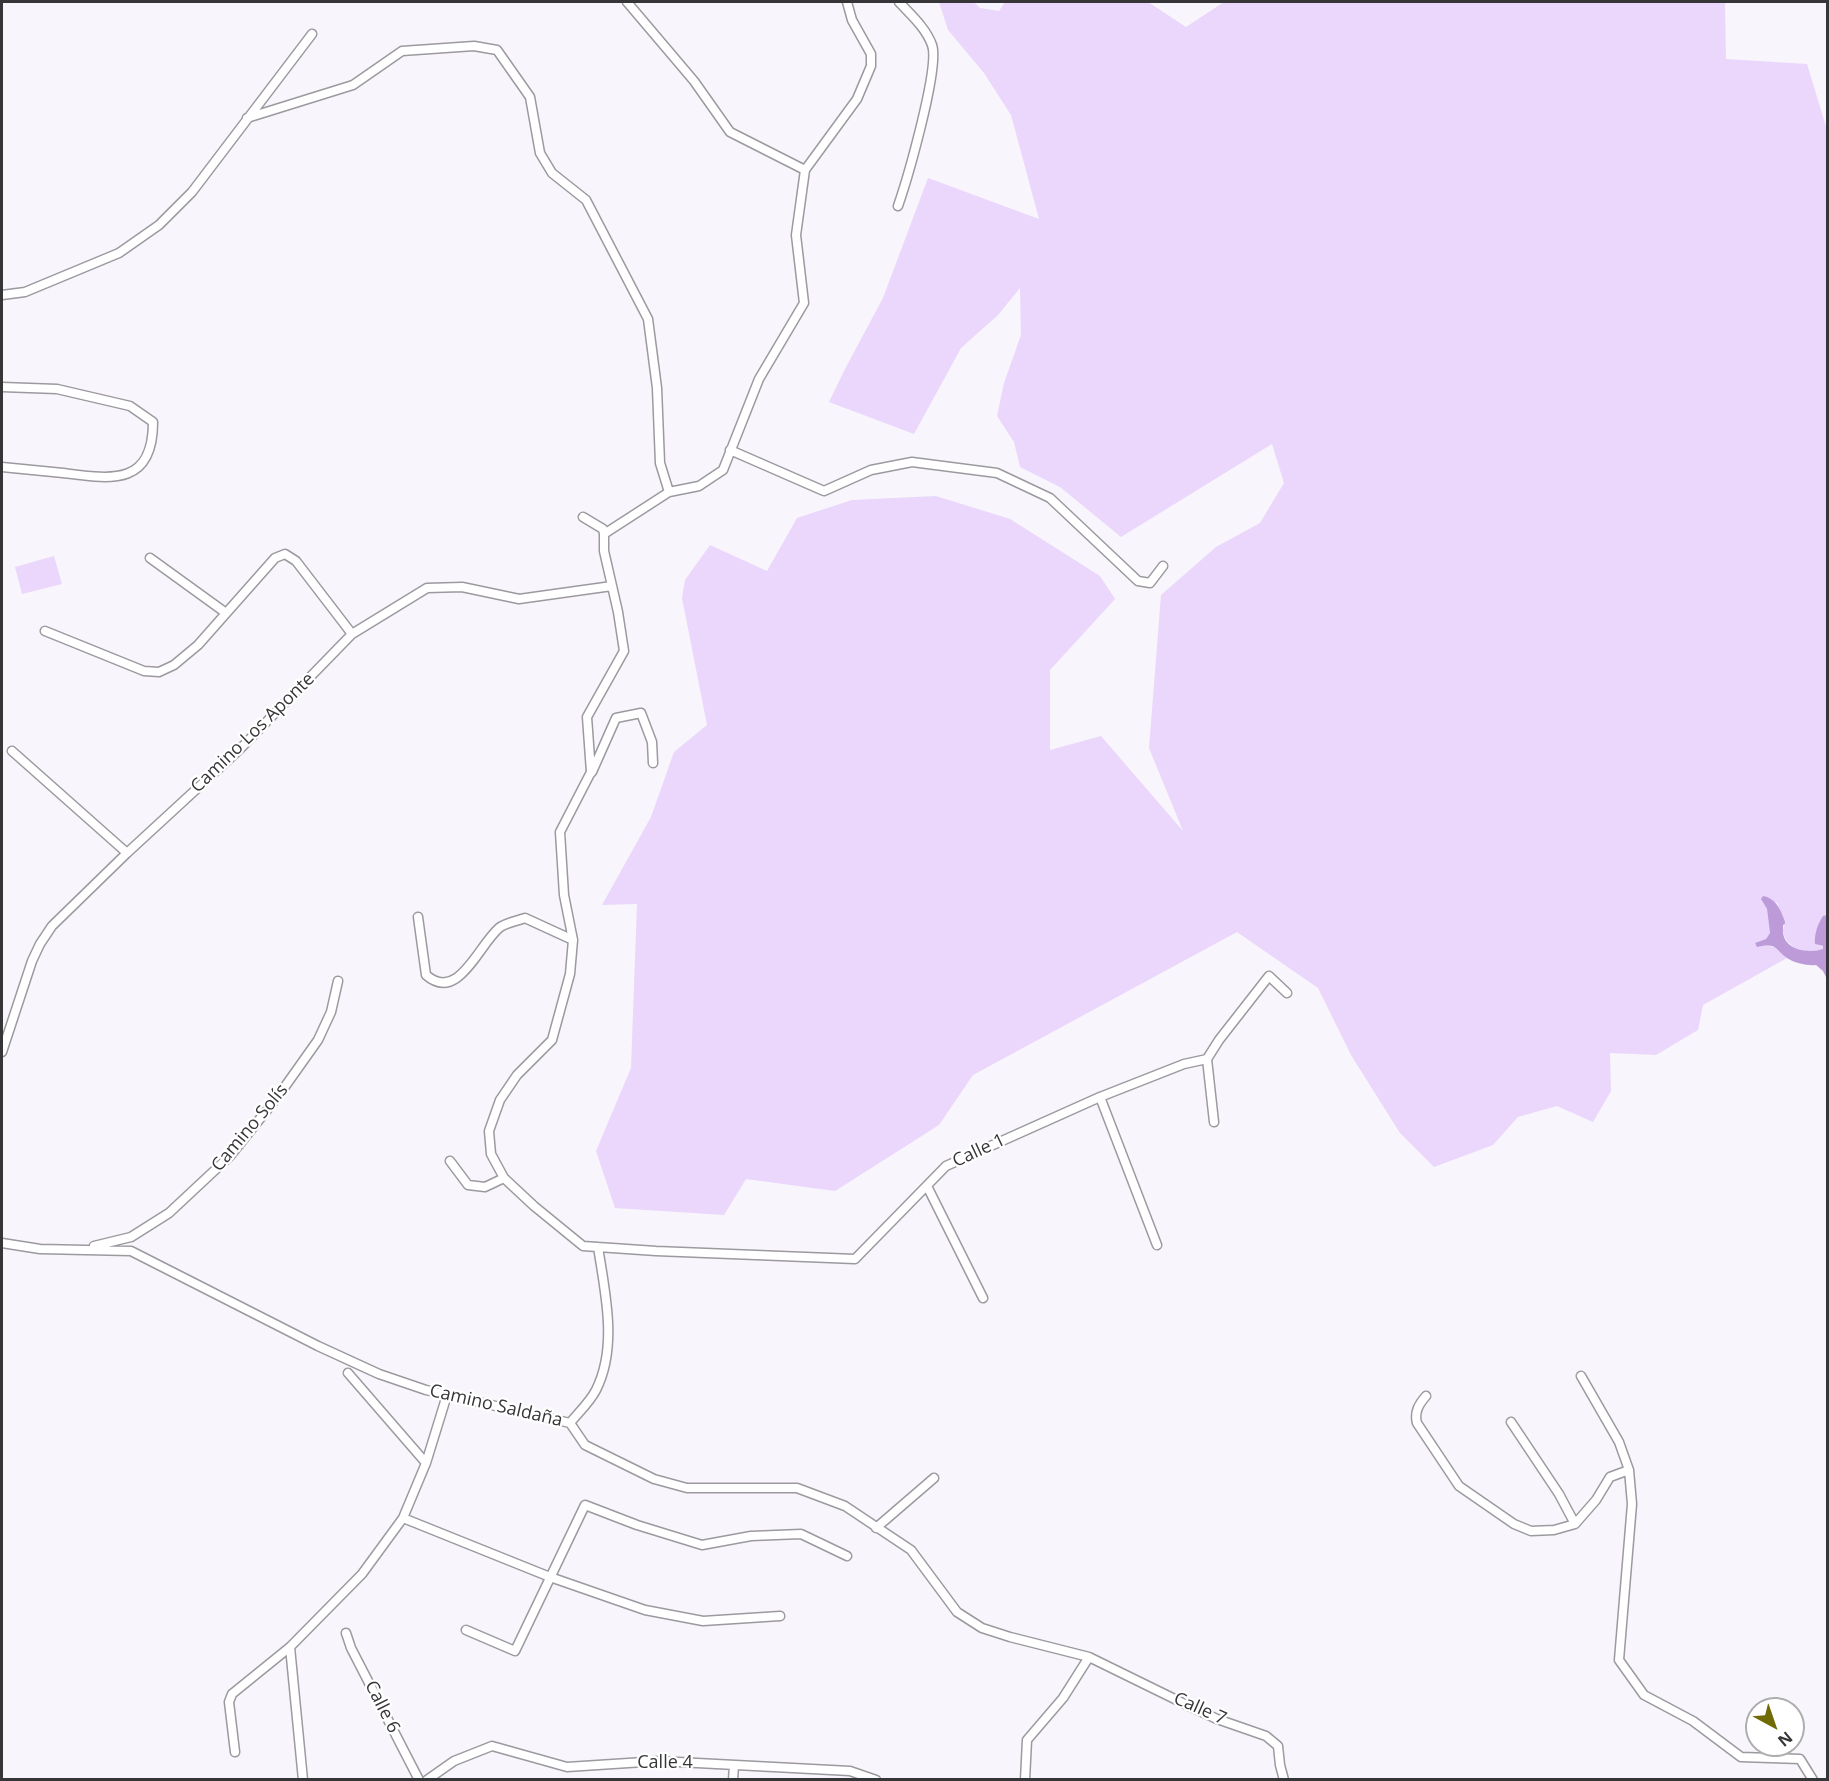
<!DOCTYPE html>
<html>
<head>
<meta charset="utf-8">
<style>
  body { margin:0 }
  #map { position:relative; width:1829px; height:1781px; overflow:hidden; background:#f8f5fc; font-family:"Open Sans",sans-serif }
  canvas { display:block }
  .frame { position:absolute; inset:0; border:3px solid #363537; pointer-events:none }
  .north { position:absolute; left:1745px; top:1697px; width:60px; height:60px; box-sizing:border-box; background:#fff; border:2px solid #afaeaf; border-radius:50%; rotate:140deg; font-size:16px; font-weight:700; line-height:24px; text-align:center; color:#363537 }
  .north::after { content:''; display:block; margin:auto; width:21px; height:27px; background:#716b05; clip-path:polygon(50% 0,100% 100%,50% 72%,0 100%) }
</style>
</head>
<body>
<div id="map">
<canvas width="1829" height="1781"></canvas>
<div class="frame"></div>
<div class="north">N</div>
</div>
<script>
const ctx = document.querySelector('canvas').getContext('2d');
ctx.lineJoin = 'round';
function fillPath(path, color) { ctx.fillStyle = color; ctx.fill(path, 'evenodd'); }
function trace(path, color, width, dash) { ctx.strokeStyle = color; ctx.lineWidth = width; ctx.lineCap = dash ? 'butt' : 'round'; ctx.setLineDash(dash || []); ctx.stroke(path); }
function write(font, color, halo, rows, align = 'center') {
  ctx.font = font + ' "Open Sans",sans-serif'; ctx.lineWidth = 4.5; ctx.setLineDash([]); ctx.textBaseline = 'middle'; ctx.strokeStyle = halo; ctx.fillStyle = color; for (const [text, x, y, turn = 0] of rows) {
    ctx.save(); ctx.translate(x, y); ctx.rotate((+turn || 0) * Math.PI / 180); ctx.textAlign = isNaN(turn) ? turn : align; if (halo) ctx.strokeText(text, 0, 0); ctx.fillText(text, 0, 0); ctx.restore();
  }
}
fillPath(new Path2D(`
  M939,2H974L980,8L999,11L1005,2H1148L1186,27L1224,2H1726L1725,4L1726,59L1807,64L1828,133V915L1823,916L1820,921L1815,944L1824,947L1823,949C1807,954 1787,951 1783,931C1783,928 1785,925 1784,922C1784,916 1779,909 1777,903L1761,899L1767,909L1770,933L1766,939L1755,943L1757,946C1771,945 1779,946 1787,958L1703,1005L1698,1030L1656,1055L1610,1053L1611,1091L1593,1122L1557,1106L1518,1117L1493,1145L1434,1167L1400,1133L1351,1055L1318,988L1237,932L973,1075L939,1125L835,1191L746,1179L724,1215L615,1208L596,1151L631,1068L637,904L602,905L651,817L674,752L707,725L682,598L685,580L710,545L767,571L797,518L852,500L936,496L1010,519L1100,576L1115,599L1050,670V750L1101,736L1183,831L1149,748L1161,595L1216,547L1260,523L1284,483L1272,444L1121,537L1060,487L1020,467L1014,442L997,416L1004,383L1021,335L1020,288L998,315L961,348L914,434L829,402L846,367L883,298L928,178L1039,219L1011,115L984,73L948,30Z
  M54,556L62,584L22,594L15,567Z`), '#ead7fb');
fillPath(new Path2D(`
  M1763,896C1775,898 1780,908 1784,919C1787,927 1783,921 1783,928C1781,950 1808,954 1823,949V946L1815,944C1814,935 1818,923 1823,916L1827,915V979L1823,971L1816,965C1808,966 1794,963 1787,958C1773,948 1778,943 1757,947L1755,943L1766,939L1770,933L1767,909L1761,899Z`), '#bd9bd9');
const minor = new Path2D(`
  M627,2L694,81L730,132L805,170
  M847,2L852,20L871,54V66L857,99L805,170L796,235L804,303L759,379L723,470L699,486L669,492L604,534V551L618,612L624,651L587,717L591,772L560,832L564,895L573,940L570,974L552,1040L517,1075L500,1100L489,1131L491,1154L504,1178L534,1206L583,1246L656,1251L855,1259L946,1166L1100,1097L1184,1064L1207,1059L1219,1040L1269,976L1287,993
  M247,118L353,85L402,51L474,46L497,50L530,97L540,153L552,173L586,200L648,319L657,388L660,463L669,492
  M898,206C907,180 940,67 932,45C926,28 911,15 899,2
  M2,295L25,292L119,253L159,225L192,192L312,34
  M2,387L57,389L130,406L153,422C153,487 110,479 63,473C42,471 22,469 2,467
  M730,450L824,491L871,470L912,462L997,473L1050,498L1138,581L1150,583L1163,566
  M583,517L603,529L604,534
  M150,558L226,613
  M45,631L144,671L159,672L174,665L198,645L275,558L285,554L296,561L352,634
  M12,751L127,853
  M592,772L616,718L641,713L652,742L653,763
  M418,917L426,975C458,1003 478,946 499,928C505,923 517,921 525,918L573,940
  M2,1052L32,961L40,944L52,926L127,853L240,749L352,634L427,588L462,587L519,599L612,586
  M1207,1059L1214,1122
  M1100,1097L1157,1245
  M450,1161L468,1185L485,1187L504,1178
  M927,1186L983,1298
  M2,1243L40,1249L131,1251L318,1346L379,1374L426,1390L570,1423L585,1445L654,1479L687,1488H797L845,1506L911,1550L957,1612L982,1628L1010,1637L1089,1657L1191,1707L1217,1719L1266,1736L1278,1746L1280,1765L1284,1780
  M94,1246L131,1237L169,1213L230,1156L279,1095L318,1040L331,1012L338,981
  M348,1373L426,1463
  M1581,1376L1619,1442L1629,1470L1632,1504L1619,1660L1644,1695L1693,1721L1741,1757L1800,1759L1813,1780
  M1426,1396C1419,1404 1414,1412 1417,1423L1459,1486L1514,1524L1531,1531L1554,1530L1575,1524L1596,1500L1610,1477L1629,1470
  M1511,1422L1559,1494L1575,1524
  M570,1423C578,1413 590,1402 596,1390C618,1347 605,1292 598,1247
  M403,1518L550,1577L645,1610L703,1621L780,1616
  M876,1528L934,1478
  M466,1630L515,1651L585,1505L637,1525L702,1545L751,1536L801,1534L847,1556
  M346,1633L351,1648L419,1780
  M235,1752L229,1702L232,1694L290,1647
  M303,1780L290,1647L362,1574L403,1518L426,1463L447,1395
  M427,1780L454,1761L492,1746L567,1767L659,1761L850,1771L876,1780
  M733,1780L734,1765
  M1025,1780L1027,1740L1063,1698L1089,1657`);
trace(minor, '#9c999f', 11);
trace(minor, '#fff', 8);
write('18px', '#363537', '#fff', [
  ["Camino Los Aponte",253,733,-44],
  ["Camino Solís",250,1128,-50],
  ["Calle 1",979,1151,-25],
  ["Camino Saldaña",496,1406,13],
  ["Calle 6",382,1707,63],
  ["Calle 7",1200,1709,24],
  ["Calle 4",665,1763]
]);
</script>
</body>
</html>
